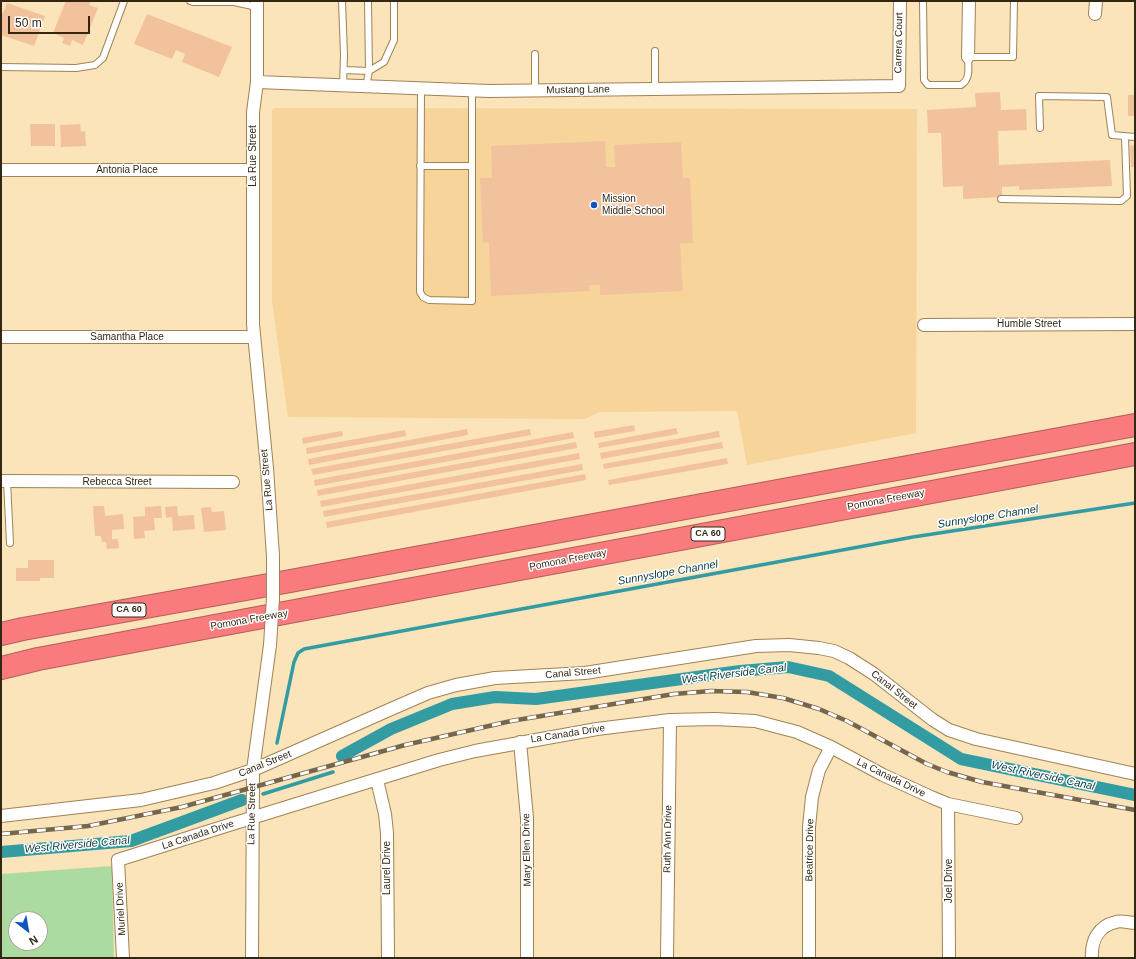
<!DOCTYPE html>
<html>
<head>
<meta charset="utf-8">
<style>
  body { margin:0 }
  #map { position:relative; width:1136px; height:959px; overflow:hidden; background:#fbe3ba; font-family:Arial,sans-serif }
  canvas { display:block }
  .frame { position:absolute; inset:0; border:2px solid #332713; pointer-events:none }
  .north { position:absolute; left:8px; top:911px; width:40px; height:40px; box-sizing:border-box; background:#fff; border:1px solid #ada9a1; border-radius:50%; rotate:149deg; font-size:11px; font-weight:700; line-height:16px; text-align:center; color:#332713 }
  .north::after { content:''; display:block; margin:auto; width:14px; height:18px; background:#1254bf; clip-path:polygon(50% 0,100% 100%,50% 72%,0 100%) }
  .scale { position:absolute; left:8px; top:16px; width:82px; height:18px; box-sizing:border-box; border:2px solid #332713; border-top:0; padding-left:5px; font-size:12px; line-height:14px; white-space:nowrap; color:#332713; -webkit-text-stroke:3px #fff; paint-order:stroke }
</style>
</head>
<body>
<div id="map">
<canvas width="1136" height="959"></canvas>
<div class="frame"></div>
<div class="north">N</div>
<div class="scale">50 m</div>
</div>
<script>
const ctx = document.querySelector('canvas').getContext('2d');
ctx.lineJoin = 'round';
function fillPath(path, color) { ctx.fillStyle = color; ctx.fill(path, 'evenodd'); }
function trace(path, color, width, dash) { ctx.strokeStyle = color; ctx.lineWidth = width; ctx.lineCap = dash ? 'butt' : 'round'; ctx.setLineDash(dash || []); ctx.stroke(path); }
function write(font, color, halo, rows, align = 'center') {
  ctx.font = font + ' Arial,sans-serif'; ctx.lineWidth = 3; ctx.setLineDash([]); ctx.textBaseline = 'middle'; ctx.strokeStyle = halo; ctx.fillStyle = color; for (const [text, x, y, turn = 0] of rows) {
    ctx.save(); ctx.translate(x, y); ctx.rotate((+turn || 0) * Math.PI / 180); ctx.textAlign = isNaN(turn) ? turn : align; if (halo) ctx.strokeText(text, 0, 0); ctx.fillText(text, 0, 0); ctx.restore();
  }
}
fillPath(new Path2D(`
  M275,108L917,109L916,433L747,465L737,411L599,412L585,419L288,417L272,301V110Z`), '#f7d49a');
fillPath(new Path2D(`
  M112,866L114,958H1V874ZM16,919H40V943H16Z`), '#acdba2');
trace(new Path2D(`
  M277,743L294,662L298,653L304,649L913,537L1135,503
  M263,794L333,772`), '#329ca2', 3.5);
trace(new Path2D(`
  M342,756L391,729L452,704L495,697L536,699L740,671L788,667L829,676L961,759L1135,795
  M1,852L131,841L242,800`), '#329ca2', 12);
fillPath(new Path2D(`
  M66,1H91L89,5L98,8L83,45L72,40L70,46L62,43L64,38L53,33Z
  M7,3L45,16L34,46L1,35V12L3,13Z
  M147,14L232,47L219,77L182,62L185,54L176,50L172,59L134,44Z
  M1000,92L1001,110L1026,109L1027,130L998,131L999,165L1110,160L1112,186L1019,190V186L1002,187V197L963,199V186L943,187L941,133H928L927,110L976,107L975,93Z
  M1128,95H1135V116H1128Z
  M30,124H55V146H31Z
  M80,124L81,132L85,131L86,146L61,147L60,125Z
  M605,141L606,167H615L614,145L681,142L683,178H690L693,243H680L683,291L600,295V285H589L590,291L491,296L489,242L483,243L480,178H492L491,146Z
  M1135,145V167H1131L1130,146Z
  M634,425L635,431L595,438L594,432Z
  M676,428L678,434L599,448L598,443Z
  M467,429L468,435L309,465L308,459Z
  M530,429L531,435L313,475L311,469Z
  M405,430L406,436L307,454L306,448Z
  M342,431L343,436L303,444L302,438Z
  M719,431L720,437L601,459L600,453Z
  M573,432L574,438L315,486L314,480Z
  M576,442L577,448L318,496L317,490Z
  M722,442L723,448L604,469L603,464Z
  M579,453L580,459L321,507L320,501Z
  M727,458L728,464L609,485L608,480Z
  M582,464L583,470L324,517L323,511Z
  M585,474L586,480L327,528L326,522Z
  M93,506H104L105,516L123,514L124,529L112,530V539H118L119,548L107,549L106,542H102L101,536H95Z
  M161,506L162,518H154L155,530L144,531L145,538L134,539L133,517L145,516V507Z
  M177,506L178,516L194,515L195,529L173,531L172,517L166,518L165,507Z
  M211,507L212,512L224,511L226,530L204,532L201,508Z
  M28,560H54V578H40V581H16V568H28Z`), '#f2c29c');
const service = new Path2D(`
  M190,1L193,2H234L257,7
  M342,1L344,55L343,86
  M923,1L924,80L928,85H961C971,79 968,67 968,57H1013L1014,1
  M535,54V91
  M1,67L76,68L95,65L103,58L124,1
  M344,70L369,71L368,1
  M366,87L369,71L384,62L394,40V1
  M421,89L420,292L423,297L429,300L472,301V91
  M655,89V51
  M1040,128L1039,96L1107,97L1112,135L1135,137
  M420,166H471
  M1001,199L1121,201L1127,196L1125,137
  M7,481L10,543`);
const minor = new Path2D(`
  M257,1V82L253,112V324L267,468L273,556
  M1095,14L1096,1
  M968,57L969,1
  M257,82L489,91L899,86L900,1
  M1,170H253
  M924,325L1135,324
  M1,337H254
  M1,481L233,482
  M520,742L527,818V958
  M377,780L385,814L387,833L388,958
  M948,804L949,958
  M1,816L141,800L214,783L253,770L398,706L428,693L456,685L495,678L585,673L756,646L789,645L819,648L834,651L849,658L874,674L933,720L949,730L976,739L1135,774
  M123,958L118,860L232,824L439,760L475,751L597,729L670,720L715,719L755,721L797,732L831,747L883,775L931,797L948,804L1016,818
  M252,958L253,770L270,645
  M667,958L670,720
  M809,958V827L812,797L819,770L831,747
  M1092,958C1091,941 1098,926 1116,922C1121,920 1129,923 1135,923`);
const motorway = new Path2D(`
  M1,634L23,629L285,582L1135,425
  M1,668L38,659L1135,454`);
trace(service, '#a08353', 8);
trace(minor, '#a08353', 14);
trace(motorway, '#b45e59', 24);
trace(service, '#fff', 6);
trace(minor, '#fff', 12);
trace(motorway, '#f97b7e', 22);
const rail = new Path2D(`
  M1,834L88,826L182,807L405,745L511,721L674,694L711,691L747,692L783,698L819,709L847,721L927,764L947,772L982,782L1135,810`);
trace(rail, '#76664b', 4.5);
trace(rail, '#fff', 3, [9]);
const minorBridge = new Path2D(`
  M270,645L273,598V556`);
trace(minorBridge, '#a08353', 14, []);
trace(minorBridge, '#fff', 12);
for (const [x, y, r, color] of [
  [594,205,4,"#1254bf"]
]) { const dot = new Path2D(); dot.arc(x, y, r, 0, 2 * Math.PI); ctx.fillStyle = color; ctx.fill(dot); trace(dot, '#fff', 1.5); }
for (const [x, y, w] of [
  [708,534,34],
  [129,610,34]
]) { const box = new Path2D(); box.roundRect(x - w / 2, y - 7, w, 14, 3); ctx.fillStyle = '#fff'; ctx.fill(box); trace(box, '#332713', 1); }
write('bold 9px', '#332713', null, [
  ["CA 60",708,534],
  ["CA 60",129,610]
]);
write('10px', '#332713', '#fff', [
  ["Carrera Court",899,43,-89],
  ["Mustang Lane",578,90,-1],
  ["La Rue Street",253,156,-90],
  ["Antonia Place",127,170],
  ["Humble Street",1029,324],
  ["Samantha Place",127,337],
  ["La Rue Street",267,480,-95],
  ["Rebecca Street",117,482],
  ["Pomona Freeway",886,500,-11],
  ["Pomona Freeway",568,560,-11],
  ["Pomona Freeway",249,620,-10],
  ["Canal Street",573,673,-5],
  ["Canal Street",894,690,38],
  ["La Canada Drive",568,734,-9],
  ["Canal Street",265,764,-22],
  ["La Canada Drive",891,778,26],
  ["La Rue Street",252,814,-89],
  ["La Canada Drive",198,835,-18],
  ["Ruth Ann Drive",668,839,-89],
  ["Mary Ellen Drive",527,850,-91],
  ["Beatrice Drive",810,850,-89],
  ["Laurel Drive",387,868,-90],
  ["Joel Drive",949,881,-90],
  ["Muriel Drive",121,909,-93]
]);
write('10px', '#332713', '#fff', [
  ["Mission",602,199],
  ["Middle School",602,211]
], 'left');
write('italic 11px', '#0a3b3e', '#fff', [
  ["Sunnyslope Channel",988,517,-9],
  ["Sunnyslope Channel",668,573,-10],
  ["West Riverside Canal",734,674,-7],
  ["West Riverside Canal",1043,776,12],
  ["West Riverside Canal",77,845,-5]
]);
</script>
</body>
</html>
